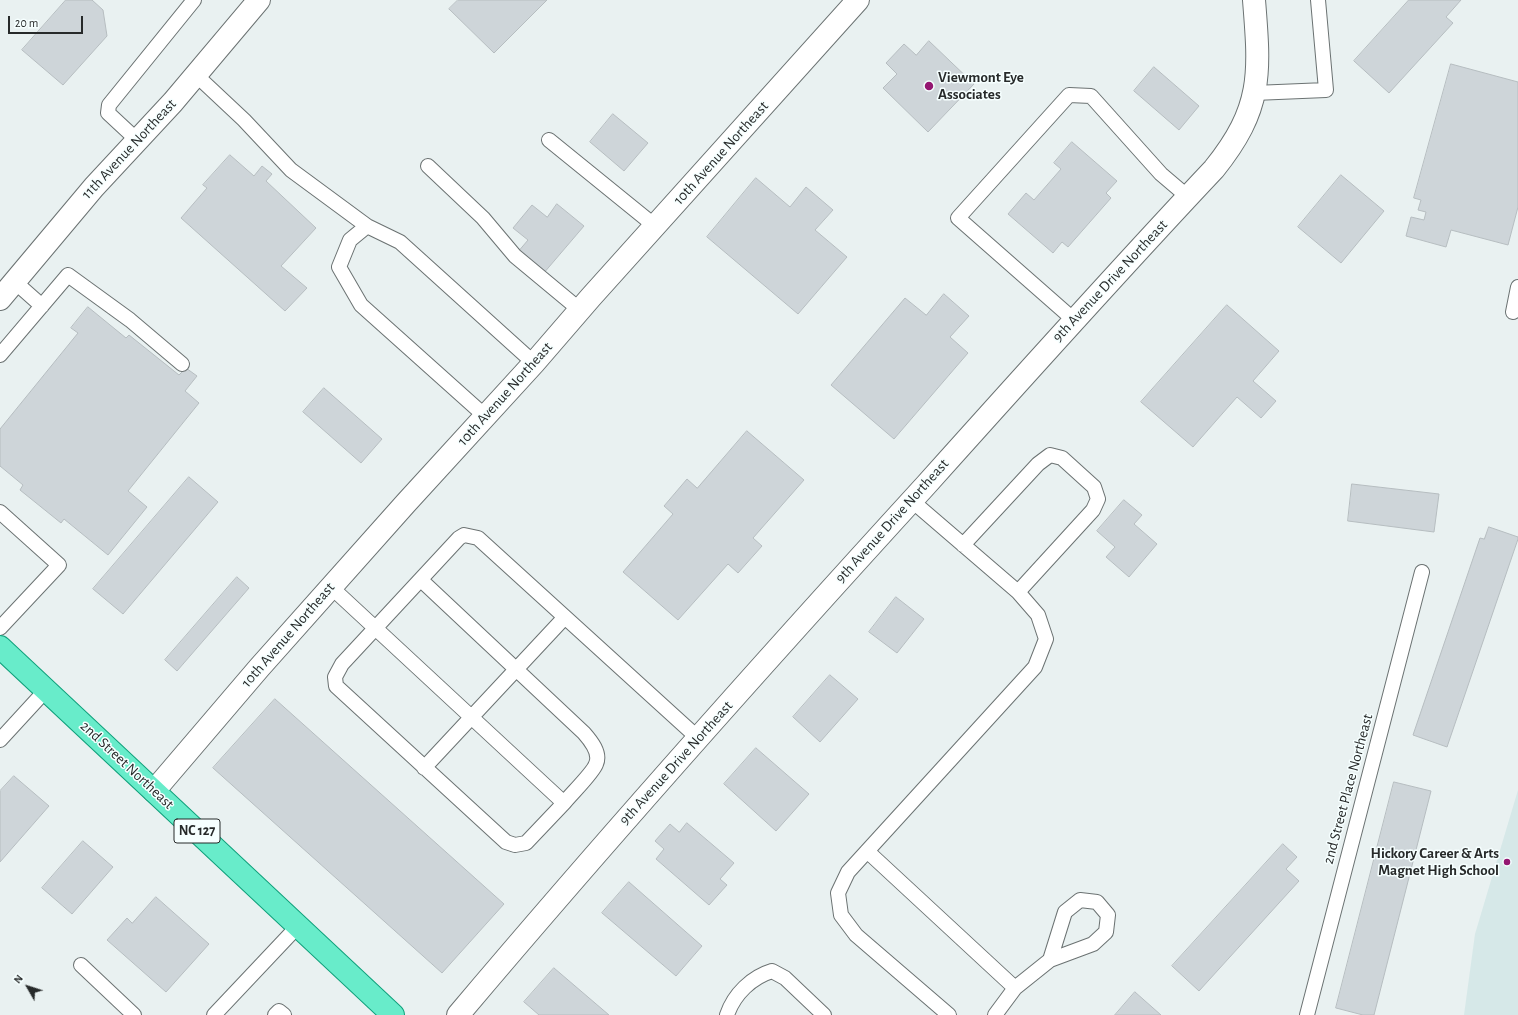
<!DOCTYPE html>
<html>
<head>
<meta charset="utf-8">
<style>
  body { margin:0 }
  #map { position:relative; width:1518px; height:1015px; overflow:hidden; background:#e9f1f1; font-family:"Alegreya Sans",sans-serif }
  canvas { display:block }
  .north { position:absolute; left:8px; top:967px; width:40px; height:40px; -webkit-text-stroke:3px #f6ffff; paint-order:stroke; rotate:309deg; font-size:11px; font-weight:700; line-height:16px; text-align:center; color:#272a2a }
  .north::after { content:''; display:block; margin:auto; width:14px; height:18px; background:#272a2a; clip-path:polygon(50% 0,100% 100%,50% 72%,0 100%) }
  .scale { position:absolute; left:8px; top:16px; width:75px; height:18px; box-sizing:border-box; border:2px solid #272a2a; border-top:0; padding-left:5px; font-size:12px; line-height:14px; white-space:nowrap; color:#272a2a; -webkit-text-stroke:3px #f6ffff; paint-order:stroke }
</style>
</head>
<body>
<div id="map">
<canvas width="1518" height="1015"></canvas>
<div class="north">N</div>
<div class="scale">20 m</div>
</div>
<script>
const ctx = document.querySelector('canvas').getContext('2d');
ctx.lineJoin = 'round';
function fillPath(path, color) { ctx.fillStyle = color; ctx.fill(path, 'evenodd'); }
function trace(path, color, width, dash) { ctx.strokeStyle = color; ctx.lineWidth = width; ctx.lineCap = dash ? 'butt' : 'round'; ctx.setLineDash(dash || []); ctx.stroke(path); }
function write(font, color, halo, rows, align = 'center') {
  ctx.font = font + ' "Alegreya Sans",sans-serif'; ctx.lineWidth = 3; ctx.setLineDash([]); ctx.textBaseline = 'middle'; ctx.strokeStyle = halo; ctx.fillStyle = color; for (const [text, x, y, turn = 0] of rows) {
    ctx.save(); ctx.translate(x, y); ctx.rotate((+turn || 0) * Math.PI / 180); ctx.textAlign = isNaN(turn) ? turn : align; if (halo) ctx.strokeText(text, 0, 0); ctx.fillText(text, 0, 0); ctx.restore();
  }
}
fillPath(new Path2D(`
  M1518,790V1015H1464L1475,934Z`), '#d6e8e8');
const building = new Path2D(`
  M66,0H92L103,10L107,36L63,85L22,50Z
  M458,0H547L494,53L449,9Z
  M1409,0H1461L1446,17L1453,23L1389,93L1354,61Z
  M929,41L974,84L928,132L883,88L897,74L886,63L904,44L916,55Z
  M1451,64L1518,82V207L1508,245L1451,230L1446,247L1406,236L1411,217L1424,220L1426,212L1418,210L1421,200L1414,198Z
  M1154,67L1199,106L1179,130L1134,91Z
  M613,114L648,143L624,171L590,142Z
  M1072,142L1117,181L1106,193L1111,198L1068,247L1062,242L1053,253L1008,214L1026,193L1034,200L1061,169L1054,163Z
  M230,155L254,176L262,166L272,174L266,181L316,228L281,266L307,288L285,311L181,218L207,188L203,185Z
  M1341,175L1384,211L1341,263L1298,227Z
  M756,178L790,207L806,187L833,210L815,230L847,257L798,314L707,237Z
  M557,204L584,226L543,274L517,253L528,240L513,228L532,205L547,217Z
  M944,294L969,316L950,337L968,353L894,439L831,385L905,298L926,315Z
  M1227,305L1279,351L1253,381L1276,401L1261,418L1237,397L1193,447L1141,402Z
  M88,307L126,338L129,335L179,375L186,368L197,376L185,391L199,403L128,491L147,507L108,555L64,519L61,523L20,490L23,485L0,466V429L78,333L71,328Z
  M324,388L382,439L361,463L303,412Z
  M747,431L804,480L753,538L762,546L738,573L728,564L678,620L623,572L673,514L664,506L687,479L697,488Z
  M189,477L218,502L123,614L93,589Z
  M1352,484L1439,494L1434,532L1348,521Z
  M1124,500L1142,515L1134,524L1157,544L1129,577L1106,557L1115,547L1097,531Z
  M1489,527L1518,537V539L1447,747L1413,735L1480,538L1484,539Z
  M237,577L249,588L177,671L165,660Z
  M896,597L924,619L897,653L869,632Z
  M830,675L858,699L820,742L793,717Z
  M275,699L504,904L442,973L213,768Z
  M756,748L809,794L776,831L724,784Z
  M14,776L49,806L0,862V791Z
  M1394,782L1431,791L1374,1015H1363L1336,1008Z
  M687,823L734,863L720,879L727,885L709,905L656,859L664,849L655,841L670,824L679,832Z
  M83,841L113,867L72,914L42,888Z
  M1283,844L1297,857L1286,869L1299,881L1199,991L1172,966Z
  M629,882L702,946L676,976L602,913Z
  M156,897L209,944L166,992L107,940L127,918L132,923Z
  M554,968L609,1015H539L524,1002Z
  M1135,992L1161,1015H1115Z`);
fillPath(building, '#ced5d9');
trace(building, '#b6bdc0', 1);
const service = new Path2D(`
  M196,75L244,120L291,170L367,226
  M1254,93L1326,90L1318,0
  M137,140L108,113L109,105L194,0
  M549,140L655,226
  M428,166L483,218L515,256L580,310
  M15,282L42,306
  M1513,312L1518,287
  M1074,320L958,218L1069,95L1091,96L1161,174L1188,197
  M0,355L68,275L130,320L182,364
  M485,416L361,305L339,267L350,240L367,226L400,242L534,363
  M911,500L1018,592L1038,615L1046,639L1035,667L848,872L838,893L841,915L856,935L949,1015
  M0,512L59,565L0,628
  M963,545L1038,464L1050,455L1062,458L1094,487L1098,499L1093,510L1018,592
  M421,580L584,733C591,741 601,753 596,764C593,773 571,794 564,803
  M331,587C408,659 486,731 564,803L526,843L515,845L506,842L336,686L335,677L342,664L459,538L464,535L478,538L698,738
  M0,740L46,690
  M424,768L565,617
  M867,851L1015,988
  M81,965L134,1015
  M214,1015L298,926
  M275,1015L279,1011L284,1015
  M727,1015C734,994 752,977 772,971L785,978L824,1015
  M995,1015L1015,988L1050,960L1093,944L1106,932L1108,915L1097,902L1080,900L1065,912L1050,960
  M1307,1015L1422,572`);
const minor = new Path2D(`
  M0,299L94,187L173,102L259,0
  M154,791L259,668L406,503L534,363L591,297L858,0
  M458,1015C610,835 767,659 926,485C1021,379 1116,273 1214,169C1263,108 1260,74 1254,0`);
const primary = new Path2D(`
  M0,647L393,1015`);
trace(service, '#6b7272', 16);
trace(minor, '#6b7272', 24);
trace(primary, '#10a07b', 24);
trace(service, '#fff', 14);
trace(minor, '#fff', 22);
trace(primary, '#68ecca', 22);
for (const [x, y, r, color] of [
  [929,86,5,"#941671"],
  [1507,862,4,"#941671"]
]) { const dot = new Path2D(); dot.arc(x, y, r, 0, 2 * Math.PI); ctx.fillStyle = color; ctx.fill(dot); trace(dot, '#f6ffff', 1.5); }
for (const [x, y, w] of [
  [197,831,46]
]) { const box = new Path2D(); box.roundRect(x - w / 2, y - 12, w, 24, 3); ctx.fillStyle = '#f6ffff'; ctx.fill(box); trace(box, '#272a2a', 1); }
write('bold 14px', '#272a2a', null, [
  ["NC 127",197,831]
]);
write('bold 15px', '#272a2a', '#f6ffff', [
  ["Viewmont Eye",938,77],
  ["Associates",938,94],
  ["Hickory Career & Arts",1499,853,"right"],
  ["Magnet High School",1499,870,"right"]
], 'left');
write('15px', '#272a2a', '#f6ffff', [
  ["11th Avenue Northeast",129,149,-47],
  ["10th Avenue Northeast",721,153,-48],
  ["9th Avenue Drive Northeast",1110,281,-47],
  ["10th Avenue Northeast",505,394,-48],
  ["9th Avenue Drive Northeast",892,521,-48],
  ["10th Avenue Northeast",288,635,-49],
  ["9th Avenue Drive Northeast",676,763,-48],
  ["2nd Street Northeast",127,765,43],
  ["2nd Street Place Northeast",1348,789,-75]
]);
</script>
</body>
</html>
